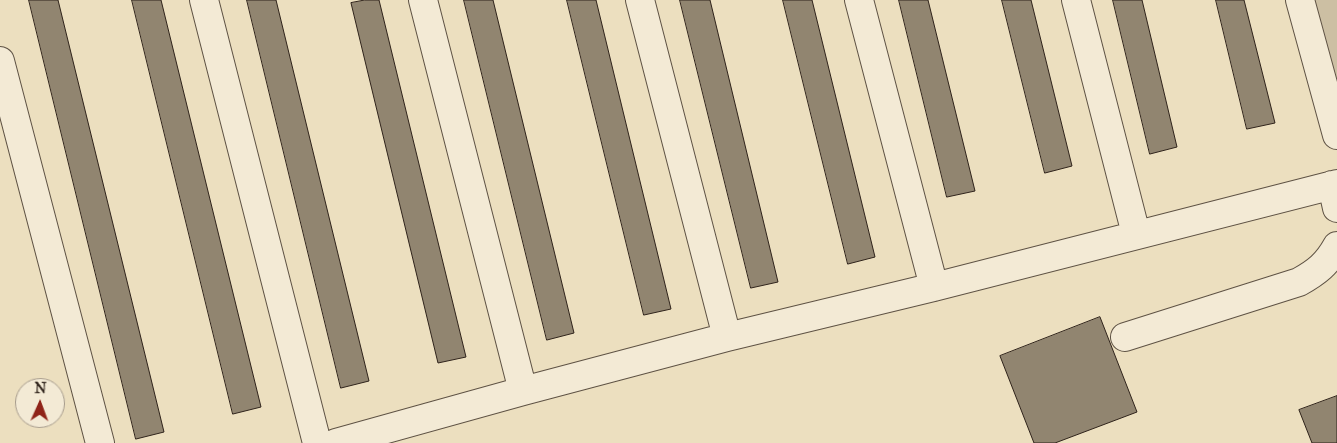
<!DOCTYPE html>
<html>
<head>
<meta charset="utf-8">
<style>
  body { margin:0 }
  #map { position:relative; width:1337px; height:443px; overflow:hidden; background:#ecdfbf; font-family:"IM FELL Great Primer",serif }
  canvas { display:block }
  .north { position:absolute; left:15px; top:378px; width:50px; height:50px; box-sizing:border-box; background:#f3ead5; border:1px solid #a59a8b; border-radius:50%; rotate:2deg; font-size:14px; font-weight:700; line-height:20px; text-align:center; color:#2f231b }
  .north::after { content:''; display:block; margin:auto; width:18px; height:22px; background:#8f2418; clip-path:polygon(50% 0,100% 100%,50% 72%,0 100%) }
</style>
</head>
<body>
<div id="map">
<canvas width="1337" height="443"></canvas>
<div class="north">N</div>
</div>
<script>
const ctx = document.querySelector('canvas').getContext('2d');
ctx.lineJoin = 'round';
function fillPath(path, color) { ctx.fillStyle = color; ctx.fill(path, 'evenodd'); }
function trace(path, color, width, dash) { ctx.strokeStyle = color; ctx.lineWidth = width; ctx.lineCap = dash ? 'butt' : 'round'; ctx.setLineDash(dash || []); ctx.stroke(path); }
fillPath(new Path2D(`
  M1314,0H1337V92Z`), '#ccbfa3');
const building = new Path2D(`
  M29,0H58L164,432L136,439Z
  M132,0H161L261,407L233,414Z
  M247,0H276L369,381L341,388Z
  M365,0H379L466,357L438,363L351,3Z
  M464,0H493L574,333L547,340Z
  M567,0H596L671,309L644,315Z
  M680,0H710L778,282L751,288Z
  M783,0H812L875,257L848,264Z
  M899,0H928L975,191L947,197Z
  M1002,0H1031L1072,166L1045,173Z
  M1113,0H1142L1177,147L1150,154Z
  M1216,0H1244L1275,123L1247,129Z
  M1100,317L1137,412L1055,443H1034L1000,356Z
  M1337,396V443H1312L1299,410Z`);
fillPath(building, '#918570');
trace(building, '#2f231b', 1);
const minor = new Path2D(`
  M204,0L317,443
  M423,0L523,391
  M640,0L727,337
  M859,0L934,287
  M1076,0L1136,234
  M1300,0L1337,135
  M0,61L100,443
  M1332,185L1337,208
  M1125,337L1299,282C1317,272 1327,264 1337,246
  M336,443L523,391L727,337L934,287L1337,184`);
trace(minor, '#5e5244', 30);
trace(minor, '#f3ead5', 28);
</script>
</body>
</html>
